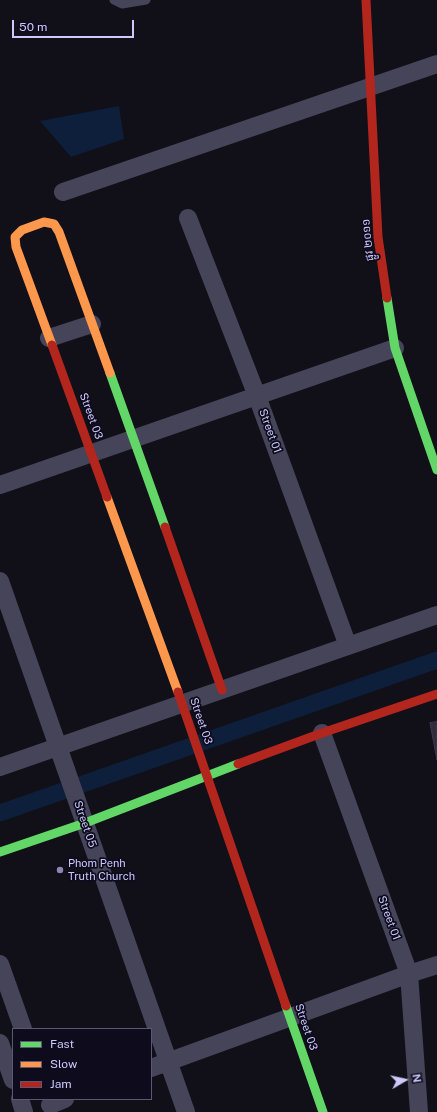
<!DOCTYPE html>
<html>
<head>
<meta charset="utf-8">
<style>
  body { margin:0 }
  #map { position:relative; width:437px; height:1112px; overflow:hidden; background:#111018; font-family:"Public Sans",sans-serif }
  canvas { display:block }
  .legend { position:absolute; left:12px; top:1028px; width:140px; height:72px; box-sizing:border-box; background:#0e0c1c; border:1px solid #5b5776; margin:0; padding:5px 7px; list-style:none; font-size:12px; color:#cec8fd }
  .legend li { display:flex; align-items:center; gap:8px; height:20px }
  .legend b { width:20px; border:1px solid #5b5776 }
  .north { position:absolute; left:385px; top:1060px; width:40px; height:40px; -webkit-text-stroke:3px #0e0c1c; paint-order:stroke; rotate:81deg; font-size:11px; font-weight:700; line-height:16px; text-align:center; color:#cec8fd }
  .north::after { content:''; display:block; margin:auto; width:14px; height:18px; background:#cec8fd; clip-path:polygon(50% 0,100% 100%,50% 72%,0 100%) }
  .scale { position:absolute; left:12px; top:20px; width:122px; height:18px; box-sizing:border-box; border:2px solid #cec8fd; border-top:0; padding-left:5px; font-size:12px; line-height:14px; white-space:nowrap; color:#cec8fd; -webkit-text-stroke:3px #0e0c1c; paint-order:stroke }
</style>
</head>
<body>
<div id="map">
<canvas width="437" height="1112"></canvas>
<ul class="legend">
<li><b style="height:5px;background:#63d668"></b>Fast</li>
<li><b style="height:5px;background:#ff974d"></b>Slow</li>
<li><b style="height:5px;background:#b3261e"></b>Jam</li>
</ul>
<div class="north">N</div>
<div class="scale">50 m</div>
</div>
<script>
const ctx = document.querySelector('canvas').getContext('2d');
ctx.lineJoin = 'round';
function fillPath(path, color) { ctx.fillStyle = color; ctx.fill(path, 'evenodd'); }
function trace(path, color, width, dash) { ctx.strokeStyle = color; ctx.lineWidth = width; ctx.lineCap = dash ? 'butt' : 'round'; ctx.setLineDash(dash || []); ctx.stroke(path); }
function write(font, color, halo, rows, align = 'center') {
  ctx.font = font + ' "Public Sans","Noto Sans Khmer",sans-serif'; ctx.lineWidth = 3.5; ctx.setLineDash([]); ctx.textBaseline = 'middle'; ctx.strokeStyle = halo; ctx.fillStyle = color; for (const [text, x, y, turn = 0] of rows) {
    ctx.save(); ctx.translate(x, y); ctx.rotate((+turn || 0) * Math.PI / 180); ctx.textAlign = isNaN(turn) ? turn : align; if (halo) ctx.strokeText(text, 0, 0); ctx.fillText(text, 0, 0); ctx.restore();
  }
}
fillPath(new Path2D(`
  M119,106L124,139L71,157L40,121Z`), '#0d1f3b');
trace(new Path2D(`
  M0,813L437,660`), '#0d1f3b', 17);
const building = new Path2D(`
  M437,722V760L430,723Z`);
fillPath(building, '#2f2c3b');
trace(building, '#3c3a4c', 1);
trace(new Path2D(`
  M114,0L122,4L146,0`), '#454459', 9);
trace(new Path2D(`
  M63,192L437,64
  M188,218L257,396L348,646
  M49,338L92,324
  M0,485L395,348
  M0,581L186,1112
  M322,733L409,974L419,1112
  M0,767L437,615
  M0,964L23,1029
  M0,1043L13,1080
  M151,1068L409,974L437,965
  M20,1099L24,1112
  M50,1105L65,1099`), '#454459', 18);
trace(new Path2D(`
  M387,298L395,348L437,470
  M110,373L165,527
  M0,852L85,823L238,764
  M286,1006L323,1112`), '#63d668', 9);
trace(new Path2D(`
  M52,345L16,247L15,237L22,230L44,222L54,224L59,232L110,373
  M107,497L178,692`), '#ff974d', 9);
trace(new Path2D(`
  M366,0L378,237L387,298
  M52,345L107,497
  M165,527L222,690
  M178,692L286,1006
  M238,764L322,733L437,694`), '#b3261e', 9);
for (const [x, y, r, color] of [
  [60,870,4,"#8c88ad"]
]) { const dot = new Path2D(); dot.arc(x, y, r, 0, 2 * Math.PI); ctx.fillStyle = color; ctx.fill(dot); trace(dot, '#0e0c1c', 1.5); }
write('11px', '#cec8fd', '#0e0c1c', [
  ["ផ្លូវ ២០១១",368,240,-96],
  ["Street 03",91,416,70],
  ["Street 01",270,431,70],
  ["Street 03",201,721,71],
  ["Street 05",85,824,71],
  ["Street 01",389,918,70],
  ["Street 03",306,1027,71]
]);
write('11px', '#cec8fd', '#0e0c1c', [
  ["Phom Penh",68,864],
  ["Truth Church",68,877]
], 'left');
</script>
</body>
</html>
